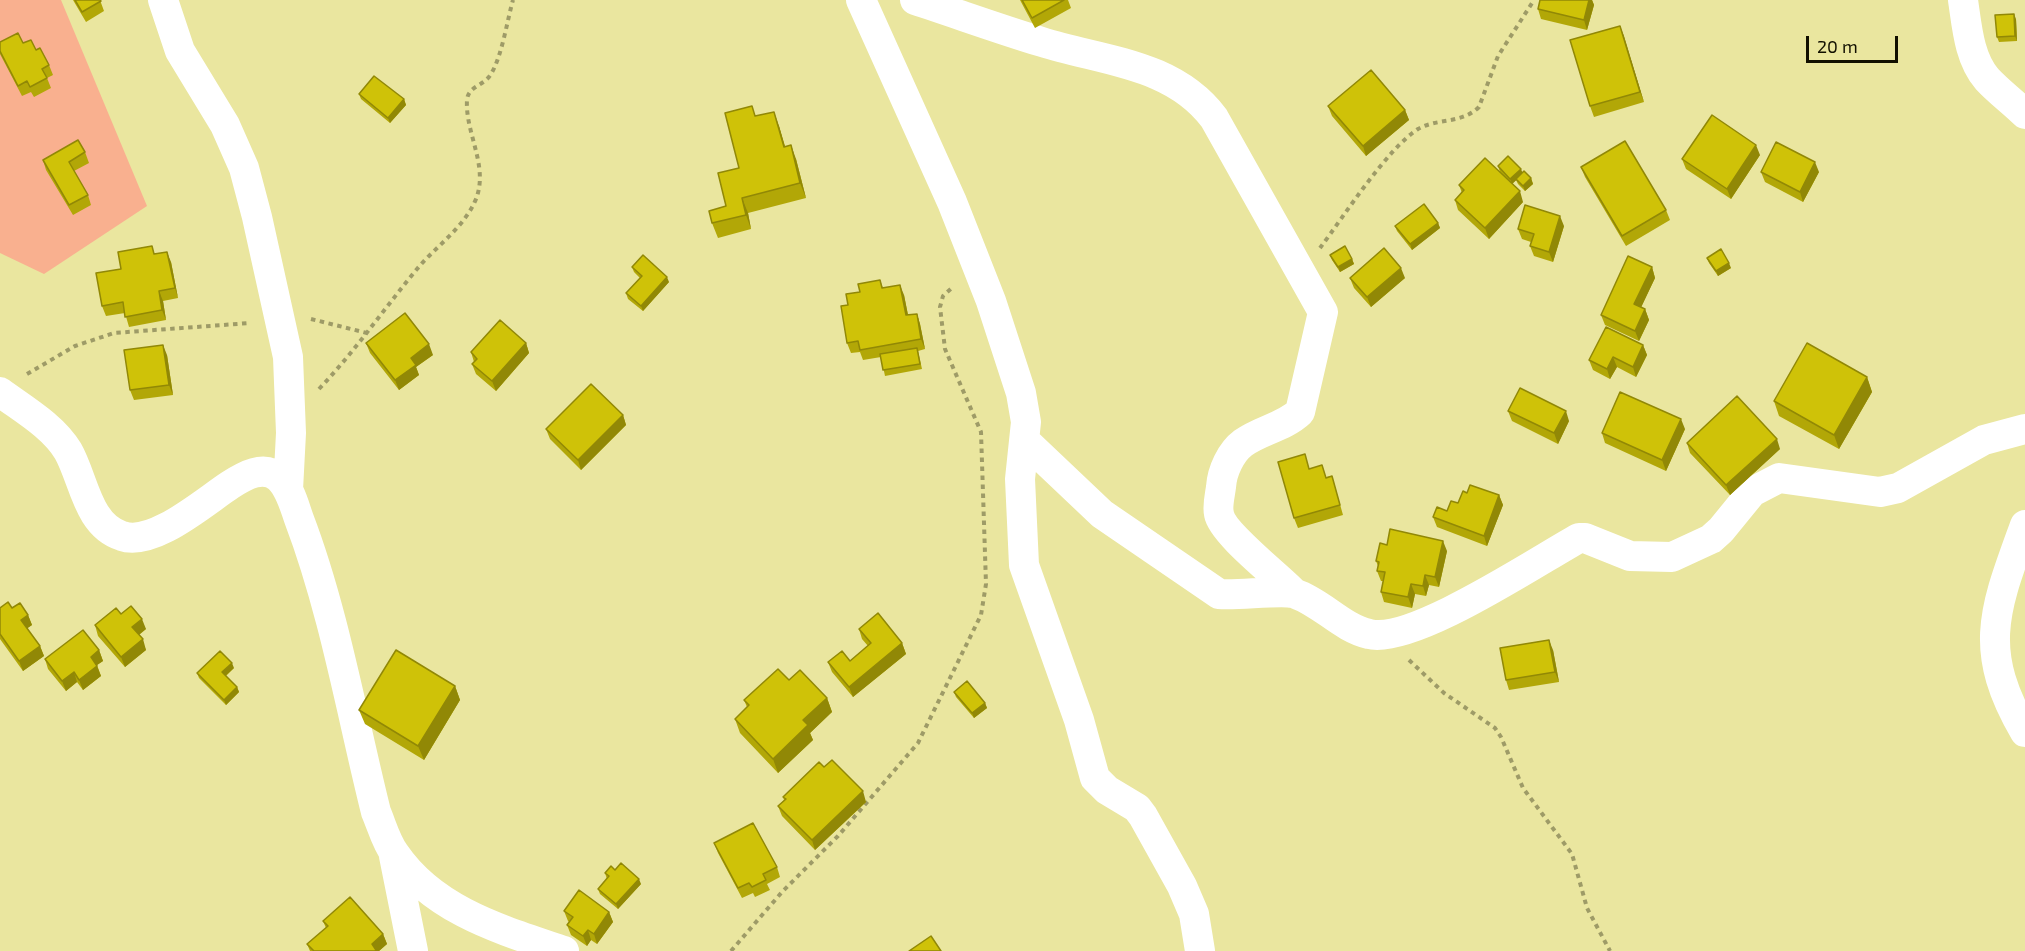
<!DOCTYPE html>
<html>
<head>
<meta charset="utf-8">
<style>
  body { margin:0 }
  #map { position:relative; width:2025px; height:951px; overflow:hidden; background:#eae69f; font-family:"Exo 2",sans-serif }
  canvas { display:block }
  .scale { position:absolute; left:1806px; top:36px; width:92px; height:27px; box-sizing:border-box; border:3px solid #121000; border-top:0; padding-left:8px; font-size:18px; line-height:21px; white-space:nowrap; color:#121000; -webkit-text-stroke:4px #eae69f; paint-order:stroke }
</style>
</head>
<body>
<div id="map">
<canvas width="2025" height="951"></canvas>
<div class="scale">20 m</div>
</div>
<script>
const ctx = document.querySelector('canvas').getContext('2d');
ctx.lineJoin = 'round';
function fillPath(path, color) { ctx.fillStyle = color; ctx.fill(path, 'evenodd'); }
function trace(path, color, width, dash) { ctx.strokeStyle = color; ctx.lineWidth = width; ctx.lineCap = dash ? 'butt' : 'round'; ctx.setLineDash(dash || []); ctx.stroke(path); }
fillPath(new Path2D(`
  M0,0H61L147,206L44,274L0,253Z`), '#f9b08f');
trace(new Path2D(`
  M1320,248C1344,216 1387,149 1418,129C1437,118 1462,124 1479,107L1498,56L1534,0
  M311,319L367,333
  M27,374L75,346L114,333L250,323
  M319,389C355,351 384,309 417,269C436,246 464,228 476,199C489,166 465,133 467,100C468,86 484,86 491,74C502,56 507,21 513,0
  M1409,660L1444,693L1495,728L1501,737L1523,788L1572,854L1587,908L1610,951
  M731,951L782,892L838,836L918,743L981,615L986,584L981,432L945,349L940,307L943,296L953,287`), '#9e9b67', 4, [4.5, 4.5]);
trace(new Path2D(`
  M163,0L180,51L225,125L244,168L257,217L288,357L291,433L288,490
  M861,0L952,202L991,301L1021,393L1026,422L1020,479L1024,565L1079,720L1095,778L1107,790L1137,808L1143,816L1182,886L1194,914L1200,951
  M915,0C958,14 999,29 1042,42C1102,61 1173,63 1214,118L1323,312L1300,412C1284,427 1261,430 1243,443C1231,452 1222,471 1221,487C1220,495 1217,506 1219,514C1222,533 1278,576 1294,593
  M1963,0C1967,27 1969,58 1987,79C1999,92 2013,102 2025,114
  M0,392C23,409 53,426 68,451C84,479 87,525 122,536C153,547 204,502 230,485C244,476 264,464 279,478C290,488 294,505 299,519C334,611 352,716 376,812C382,826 386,842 395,854C434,911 502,930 564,951
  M1025,441L1102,514L1219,594C1238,596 1284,589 1296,594C1322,603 1342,628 1369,634C1412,645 1537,561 1579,538H1585L1630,556L1672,557L1711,539L1721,530L1752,492L1779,478L1880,492L1898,488L1984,440L2025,429
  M2025,525C1995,608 1976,649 2025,732
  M394,856L413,951`), '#fff', 30);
fillPath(new Path2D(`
  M73,0H100L104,11L86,22Z
  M1020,0H1068L1071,8L1035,28Z
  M1540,0H1592L1594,5L1587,30L1541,19L1538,9Z
  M2016,19L2017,41L1999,42L1997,37Z
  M1620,26L1644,102L1594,117L1590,106Z
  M0,42L23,43L36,50L49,65L53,75L47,78L51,88L34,97L31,92L22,96L0,54Z
  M359,94L404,99L406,105L390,123L361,99Z
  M1328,106L1405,110L1409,120L1366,156L1332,116Z
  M756,116L779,126L785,146L796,159L806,198L748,213L751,229L718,238L712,223L726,206Z
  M85,152L89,163L74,171L88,195L91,205L73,215L46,170L43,160Z
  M1760,155L1731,199L1686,169L1682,159Z
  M1498,166L1522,173L1531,178L1533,184L1525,191L1518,184L1516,180L1512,184L1500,172Z
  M1581,167L1666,210L1670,220L1626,246L1585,177Z
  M1761,172H1819L1803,202L1765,182Z
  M1459,185L1523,202L1489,239L1458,210L1455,200L1462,193Z
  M1438,223L1440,228L1412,250L1397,231L1395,226Z
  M1564,226L1553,262L1534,256L1530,246L1531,242L1522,239L1518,229Z
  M155,254L171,262L178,298L163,301L166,320L129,327L125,313L106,316L102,306L121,269Z
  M1330,255L1352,259L1354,264L1340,272L1332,260Z
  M1707,258L1731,268L1718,276L1709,263Z
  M632,267L669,282L643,311L628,299L626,293L640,278L634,272Z
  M1652,267L1655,278L1641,307L1645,309L1649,320L1639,341L1605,325L1601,315Z
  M1350,278H1405L1371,307L1354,288Z
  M880,280L883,288L904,295L908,315L917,314L920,324L925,349L918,351L922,369L885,376L881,357L863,360L860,352L851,353L847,343L848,305Z
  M366,343L433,355L416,367L419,375L399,390L370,353Z
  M526,343L529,353L496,391L476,374L472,364L474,362L471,352Z
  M1643,345L1647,355L1636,377L1617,367L1610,379L1593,370L1589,360Z
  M167,355L173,395L134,400L130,390Z
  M1867,377L1872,392L1839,449L1779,416L1774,401Z
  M1508,411L1569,421L1558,444L1512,421Z
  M623,415L626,425L581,470L550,439L546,429Z
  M1685,429L1666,471L1605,443L1602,433Z
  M1687,443L1780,449L1730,495L1690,453Z
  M1309,468L1326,477L1332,476L1343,515L1298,528L1294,518Z
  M1467,493L1499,495L1503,505L1487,546L1437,527L1433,517L1447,511L1458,503Z
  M1387,545L1447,551L1439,587L1429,585L1426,596L1415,594L1412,608L1384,602L1381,592L1383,581H1381L1377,571L1378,566L1376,561Z
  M0,608H12L28,615L32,625L27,628L40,646L44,656L23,671L0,639Z
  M121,614L146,629L139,635L146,650L125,667L98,636L95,625Z
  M859,629L902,643L906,654L853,697L832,672L828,662L850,661L868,646L862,639Z
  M99,650L103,661L97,665L101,676L83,690L77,682L66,691L48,669L45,659Z
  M1553,650L1559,682L1509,690L1506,680Z
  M234,668L226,676L237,687L239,692L226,705L199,678L197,673Z
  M789,680L827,698L832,712L810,733L813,740L778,773L740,733L735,719L747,707L744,700Z
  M455,686L460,700L424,760L365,724L359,710Z
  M954,692L985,703L987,708L974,718L956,697Z
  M824,767L866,802L815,850L782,816L778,806L784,800L783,797Z
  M714,843L777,867L780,877L767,884L770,890L755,897L753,893L742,898L718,853Z
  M615,870L641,884L618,909L600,894L598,889L607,879L605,873Z
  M564,911L609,912L613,922L597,944L591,940L587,946L571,935L567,925L569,922L568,921Z
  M323,921L383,934L387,944L379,951H310L307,944L326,928Z`), '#b2a707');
fillPath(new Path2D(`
  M1589,0H1592L1594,5L1587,30L1584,20Z
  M2014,14L2016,19L2017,41L2015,36Z
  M1620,26L1624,36L1644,102L1640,92Z
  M404,99L406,105L390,123L388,118Z
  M1405,110L1409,120L1366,156L1363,146Z
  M774,112L779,126L789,161L784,147Z
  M791,145L796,159L806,198L800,183Z
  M1756,145L1760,155L1731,199L1727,189Z
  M1815,162L1819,172L1803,202L1800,192Z
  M1521,169L1523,174L1512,184L1510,179Z
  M1531,178L1533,184L1525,191L1523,186Z
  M1520,191L1523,202L1489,239L1485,228Z
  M742,198L748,213L751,229L746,215Z
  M1560,216L1564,226L1553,262L1549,252Z
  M1438,223L1440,228L1412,250L1410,244Z
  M167,252L171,262L178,298L175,288Z
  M1352,259L1354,264L1340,272L1338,267Z
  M1729,263L1731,268L1718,276L1716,271Z
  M1652,267L1655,278L1638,314L1634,304Z
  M1401,268L1405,278L1371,307L1367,297Z
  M667,277L669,282L643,311L641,306Z
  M900,285L904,295L910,325L906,315Z
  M159,291L163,301L166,320L162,310Z
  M1645,309L1649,320L1639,341L1635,331Z
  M917,314L920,324L925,349L921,339Z
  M526,343L529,353L496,391L492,381Z
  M429,344L433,355L416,367L419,375L399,390L395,380L411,358Z
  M163,345L167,355L173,395L169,385Z
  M1643,345L1647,355L1636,377L1633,367Z
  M1613,357L1617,367L1610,379L1607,369Z
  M1867,377L1872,392L1839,449L1834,435Z
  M1566,411L1569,421L1558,444L1554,433Z
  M623,415L626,425L581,470L578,460Z
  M1681,419L1685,429L1666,471L1662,460Z
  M1777,439L1780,449L1730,495L1726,485Z
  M1499,495L1503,505L1487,546L1484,536Z
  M1443,541L1447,551L1439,587L1435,577Z
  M1425,575L1429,585L1426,596L1423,586Z
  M1411,584L1415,594L1412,608L1408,597Z
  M28,615L32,625L25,630L21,620Z
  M142,619L146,629L136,637L132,627Z
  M143,639L146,650L125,667L121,657Z
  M1549,640L1553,650L1559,682L1555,672Z
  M902,643L906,654L853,697L849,687Z
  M40,646L44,656L23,671L19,661Z
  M99,650L103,661L94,667L91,657Z
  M232,663L234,668L224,677L222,672Z
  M97,666L101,676L83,690L79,680Z
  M74,672L77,682L66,691L62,681Z
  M455,686L460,700L424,760L418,746Z
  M237,687L239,692L226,705L224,700Z
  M827,698L832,712L810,733L813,740L778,773L773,759L803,720Z
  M985,703L987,708L974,718L972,713Z
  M863,791L866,802L815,850L812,840Z
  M639,879L641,884L618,909L616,904Z
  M609,912L613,922L597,944L594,934Z
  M588,930L591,940L587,946L583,936Z
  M383,934L387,944L379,951H374L372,944Z`), '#918806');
const building = new Path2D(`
  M75,0H100L101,1L82,12Z
  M1022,0H1064L1032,18Z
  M1540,0H1589L1584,20L1538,9Z
  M2014,14L2015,36L1997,37L1995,15Z
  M1620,26L1640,92L1590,106L1570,40Z
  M18,33L23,43L31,40L36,50L40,48L49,65L42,69L47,78L30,87L27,81L18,86L0,51V42Z
  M1371,70L1405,110L1363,146L1328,106Z
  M374,76L404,99L388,118L359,94Z
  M752,106L755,116L774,112L784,147L791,145L800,183L742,198L746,215L712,223L709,211L726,206L718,173L739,168L725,113Z
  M1712,115L1756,145L1727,189L1682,159Z
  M78,140L85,152L69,162L88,195L69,205L43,160Z
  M1625,141L1666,210L1622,236L1581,167Z
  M1776,142L1815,162L1800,192L1761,172Z
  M1508,156L1521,169L1510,179L1498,166Z
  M1485,158L1520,191L1485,228L1455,200L1464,190L1459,185Z
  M1524,171L1531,178L1523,186L1516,179Z
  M1424,204L1438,223L1410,244L1395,226Z
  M1525,205L1560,216L1549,252L1530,246L1534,234L1518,229Z
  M152,246L154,254L167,252L175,288L159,291L162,310L125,317L123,302L102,306L96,273L121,269L118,252Z
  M1345,246L1352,259L1338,267L1330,255Z
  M1384,248L1401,268L1367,297L1350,278Z
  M1721,249L1729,263L1716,271L1707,258Z
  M643,255L667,277L641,306L626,293L642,276L632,267Z
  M1628,256L1652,267L1634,304L1645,309L1635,331L1601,315Z
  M880,280L882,288L900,285L906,315L917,314L921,339L860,350L858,341L847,343L841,306L848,305L846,294L860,292L858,284Z
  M405,313L429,344L411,358L416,365L395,380L366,343Z
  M500,320L526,343L492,381L472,364L477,359L471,352Z
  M1606,327L1643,345L1633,367L1613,357L1607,369L1589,360Z
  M1807,343L1867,377L1834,435L1774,401Z
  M163,345L169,385L130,390L124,350Z
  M917,348L920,364L883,370L880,354Z
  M591,384L623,415L578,460L546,429Z
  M1520,388L1566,411L1554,433L1508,411Z
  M1620,392L1681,419L1662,460L1602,433Z
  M1737,396L1777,439L1726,485L1687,443Z
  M1305,454L1309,469L1322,465L1326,478L1332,476L1340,505L1294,518L1278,462Z
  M1470,485L1499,495L1484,536L1433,517L1437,507L1447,511L1451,501L1458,503L1463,491L1467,493Z
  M1390,529L1443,541L1435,577L1425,575L1423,586L1411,584L1408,597L1381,592L1385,572L1377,571L1379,562L1376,561L1380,543L1387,545Z
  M8,602L12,608L20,603L28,615L21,620L40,646L19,661L0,634V608Z
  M131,606L142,619L132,627L143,639L121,657L95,625L116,608L121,614Z
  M878,613L902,643L849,687L828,662L842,651L850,661L871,643L859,629Z
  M83,630L99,650L91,657L97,666L79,680L74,672L62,681L45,659Z
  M1549,640L1555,672L1506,680L1500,648Z
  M396,650L455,686L418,746L359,710Z
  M220,651L232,663L222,672L237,687L224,700L197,673Z
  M778,669L789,680L800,670L827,698L803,720L808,725L773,759L735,719L749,705L744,700Z
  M967,681L985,703L972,713L954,692Z
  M832,760L863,791L812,840L778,806L786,799L783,797L819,762L824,767Z
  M753,823L777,867L763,874L766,880L752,887L749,883L738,888L714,843Z
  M621,863L639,879L616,904L598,889L609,876L605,873L611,866L615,870Z
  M579,890L609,912L594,934L588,930L583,936L567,925L573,917L564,911Z
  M350,897L383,934L372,944L376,950L375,951H314L307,944L328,926L323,921Z
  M931,936L941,951H909Z`);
fillPath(building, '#cfc208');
trace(building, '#918806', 1.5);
</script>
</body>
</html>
